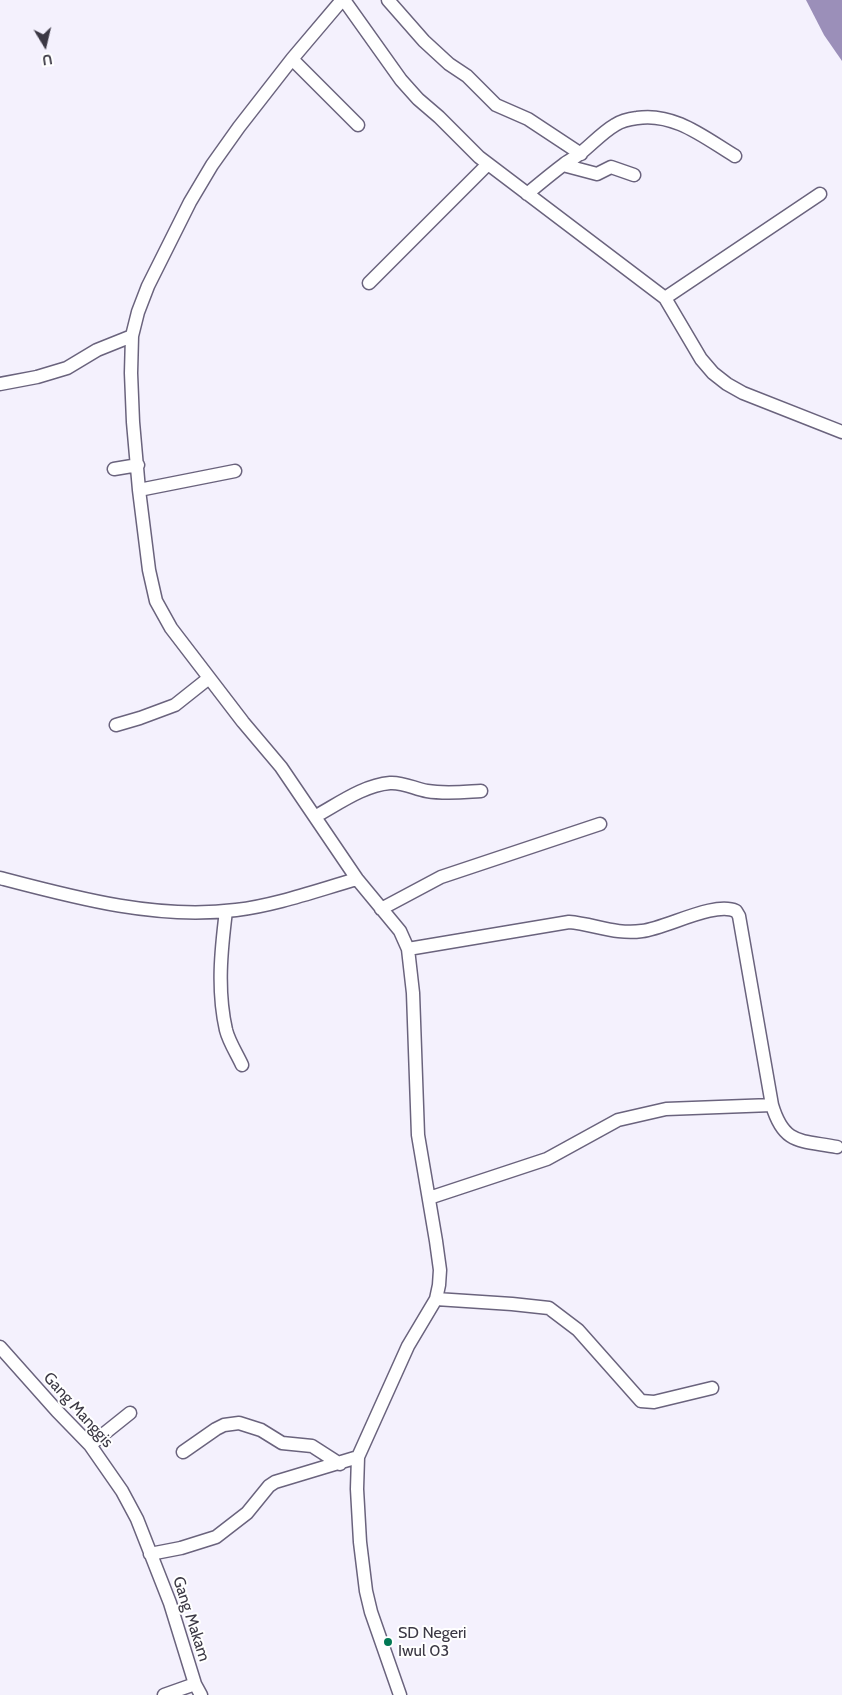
<!DOCTYPE html>
<html>
<head>
<meta charset="utf-8">
<style>
  body { margin:0 }
  #map { position:relative; width:842px; height:1695px; overflow:hidden; background:#f4f1fd; font-family:Cabin,sans-serif }
  canvas { display:block }
  .north { position:absolute; left:20px; top:20px; width:50px; height:50px; -webkit-text-stroke:4px #fff; paint-order:stroke; rotate:171deg; font-size:14px; font-weight:700; line-height:20px; text-align:center; color:#3b3844 }
  .north::after { content:''; display:block; margin:auto; width:18px; height:22px; background:#3b3844; clip-path:polygon(50% 0,100% 100%,50% 72%,0 100%) }
</style>
</head>
<body>
<div id="map">
<canvas width="842" height="1695"></canvas>
<div class="north">U</div>
</div>
<script>
const ctx = document.querySelector('canvas').getContext('2d');
ctx.lineJoin = 'round';
function fillPath(path, color) { ctx.fillStyle = color; ctx.fill(path, 'evenodd'); }
function trace(path, color, width, dash) { ctx.strokeStyle = color; ctx.lineWidth = width; ctx.lineCap = dash ? 'butt' : 'round'; ctx.setLineDash(dash || []); ctx.stroke(path); }
function write(font, color, halo, rows, align = 'center') {
  ctx.font = font + ' Cabin,sans-serif'; ctx.lineWidth = 4; ctx.setLineDash([]); ctx.textBaseline = 'middle'; ctx.strokeStyle = halo; ctx.fillStyle = color; for (const [text, x, y, turn = 0] of rows) {
    ctx.save(); ctx.translate(x, y); ctx.rotate((+turn || 0) * Math.PI / 180); ctx.textAlign = isNaN(turn) ? turn : align; if (halo) ctx.strokeText(text, 0, 0); ctx.fillText(text, 0, 0); ctx.restore();
  }
}
fillPath(new Path2D(`
  M806,0H842V61L824,35Z`), '#9b8fb9');
const street = new Path2D(`
  M342,0L292,59L239,127L212,165L190,202L148,286L138,312L132,336L131,373L133,422L139,490L149,570L156,601L171,628L243,722L281,767L357,879L400,931L408,949L413,993L418,1135L436,1241L440,1270L439,1285L436,1299L408,1346L358,1457L357,1489L360,1542L366,1591L371,1612L400,1695
  M344,0L401,80L418,99L439,117L479,157L665,298L701,359L713,373L727,384L743,393L842,432
  M388,0L424,41L449,64L467,76L496,105L528,119L581,154
  M292,59L358,125
  M563,165L597,174L611,167L634,175
  M527,194C539,184 551,174 563,165C569,160 577,157 582,152C593,143 603,132 615,125C621,121 629,119 637,118C674,112 705,138 735,156
  M369,283L488,164
  M665,298L820,194
  M0,384L37,377L67,368L97,350L132,336
  M114,469L138,465
  M139,490L235,471
  M116,725L140,718L175,705L209,678
  M316,816C338,804 364,785 390,783C403,782 415,789 427,791C445,794 463,792 481,791
  M0,878C76,898 157,920 236,910C277,905 318,890 357,879
  M381,909L441,877L600,824
  M226,911C221,951 217,990 226,1030C229,1042 237,1054 242,1065
  M408,949L569,922C594,924 616,935 642,931C667,928 714,901 736,911L739,916L772,1105C784,1145 800,1140 837,1147
  M429,1198L547,1159L618,1120L666,1109L772,1105
  M436,1299L512,1304L549,1308L578,1330L641,1401L654,1402L712,1388
  M0,1347L57,1411L90,1445L122,1491L137,1519L170,1603L195,1684L201,1695
  M90,1445L130,1413
  M183,1452L216,1429L224,1425L239,1423L261,1430L282,1443L312,1446L340,1464
  M150,1554L181,1548L216,1537L247,1513L269,1486L275,1482L358,1457
  M164,1695L195,1684`);
trace(street, '#6a637d', 15);
trace(street, '#fff', 12);
for (const [x, y, r, color] of [
  [388,1642,5,"#017854"]
]) { const dot = new Path2D(); dot.arc(x, y, r, 0, 2 * Math.PI); ctx.fillStyle = color; ctx.fill(dot); trace(dot, '#fff', 2); }
write('16px', '#3b3844', '#fff', [
  ["Gang Manggis",78,1410,48],
  ["Gang Makam",191,1619,72]
]);
write('16px', '#3b3844', '#fff', [
  ["SD Negeri",398,1633],
  ["Iwul 03",398,1651]
], 'left');
</script>
</body>
</html>
